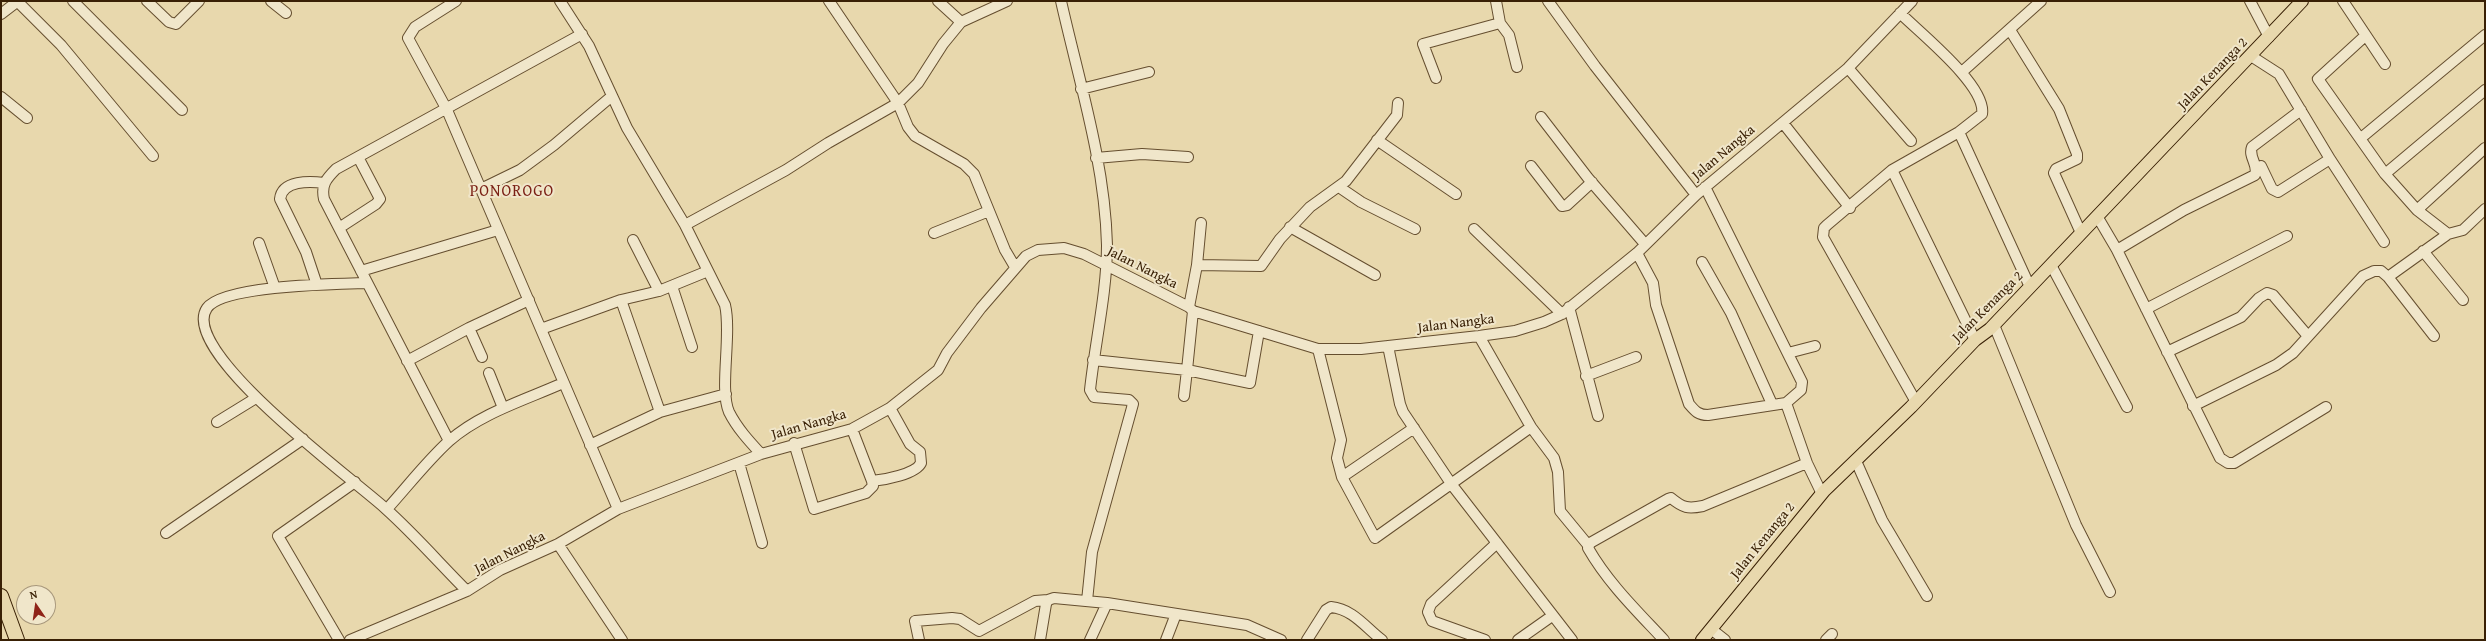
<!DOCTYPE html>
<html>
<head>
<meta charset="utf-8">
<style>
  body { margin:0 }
  #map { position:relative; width:2486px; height:641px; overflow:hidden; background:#e8d8ad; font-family:"Gentium Book Plus",serif }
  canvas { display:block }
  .frame { position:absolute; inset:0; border:2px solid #392005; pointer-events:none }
  .north { position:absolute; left:16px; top:585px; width:40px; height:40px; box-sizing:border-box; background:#f0e6ca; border:1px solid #a7977b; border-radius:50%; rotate:347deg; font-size:11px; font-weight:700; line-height:16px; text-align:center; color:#392005 }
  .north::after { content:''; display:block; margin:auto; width:14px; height:18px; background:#8f2418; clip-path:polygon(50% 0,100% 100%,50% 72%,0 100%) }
</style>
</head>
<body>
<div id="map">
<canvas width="2486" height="641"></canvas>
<div class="frame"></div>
<div class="north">N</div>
</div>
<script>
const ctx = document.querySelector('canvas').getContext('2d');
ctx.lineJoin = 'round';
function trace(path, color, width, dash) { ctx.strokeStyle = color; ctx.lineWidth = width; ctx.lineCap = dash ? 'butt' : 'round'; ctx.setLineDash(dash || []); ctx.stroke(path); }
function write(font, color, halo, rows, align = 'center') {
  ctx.font = font + ' "Gentium Book Plus",serif'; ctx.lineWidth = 4; ctx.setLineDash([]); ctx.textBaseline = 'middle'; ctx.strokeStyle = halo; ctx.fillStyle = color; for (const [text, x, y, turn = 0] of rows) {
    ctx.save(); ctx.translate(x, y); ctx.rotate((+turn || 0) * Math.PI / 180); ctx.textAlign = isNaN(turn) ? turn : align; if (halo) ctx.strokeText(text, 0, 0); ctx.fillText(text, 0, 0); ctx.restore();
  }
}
const minor = new Path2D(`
  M17,1L61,45L153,156
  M73,1L182,110
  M147,1L169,22L176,24L199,1
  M271,1L286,13
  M456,1L415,27L408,38L447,110L618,509
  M560,1L589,46L627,128L685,225L725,305C732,334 719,389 729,412C737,428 749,441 761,454
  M829,1L898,103L908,127L915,136L964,164L974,174L1005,250L1015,267
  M938,1L961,22
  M1061,1C1079,81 1105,163 1107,245C1107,292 1095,343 1090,390L1094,397L1129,400L1133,404L1092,552L1087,601
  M1496,1L1500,23L1509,35L1517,67
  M1548,1L1595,66L1696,195
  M2250,1L2269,37
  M2343,1L2385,64
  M1900,13C1920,33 1987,86 1982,114L1959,132L1892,170L1827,225L1824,228L1823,237L1916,402
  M1,14L18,1
  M2010,30L2059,109L2077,154V159L2056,169L2054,173L2081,233
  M2365,36L2318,79L2385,174L2417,210L2448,234
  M2251,56L2279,74L2330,159L2384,242
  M1848,68L1911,141
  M1963,71L2041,1
  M1436,78L1423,44L1500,23
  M1081,89L1149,72
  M1,97L27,118
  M1541,117L1588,178L1645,244
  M1783,123L1850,208
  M1959,132L2030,287
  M2361,138L2485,35
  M1377,140L1456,194
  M1096,158L1142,154L1188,157
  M1531,166L1562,206L1567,205L1592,182
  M2261,166L2272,189L2278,192L2330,159
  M1892,170L1975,340
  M2385,174L2485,90
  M1339,187L1361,202L1415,229
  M481,189L520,170L554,145L612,96
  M2417,210L2485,148
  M2097,216L2117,250L2220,458L2228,463H2234L2326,407
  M685,225L786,170L828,143L898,103L918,83L943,44L961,22L1007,1
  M1290,227L1375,275
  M339,228L376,204L380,199L358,157
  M1474,229L1562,314
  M934,233L989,211
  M633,240L659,291
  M259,243L275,288
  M2117,250L2184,210L2255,175C2259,165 2248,157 2252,147L2301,110
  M2423,251L2463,300
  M1637,253L1653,283L1656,305L1689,404C1695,411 1698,415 1708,415L1786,403L1801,390L1802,382L1705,187
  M1702,262L1731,313L1772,404
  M1197,265L1261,266L1280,239L1310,207L1346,181L1397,115L1398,103
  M2051,265L2127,407
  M361,271L498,230
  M2388,277L2448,234L2463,230L2485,209
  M367,283C337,284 223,285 207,308C177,351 357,482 386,509C415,535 440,564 467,591
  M317,285L306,252L280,199C282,180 310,181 324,183
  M672,286L692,347
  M621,300L660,412
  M1189,307L1197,265L1201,223
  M1569,307L1598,416
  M2146,309L2287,236
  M1994,325L2076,525L2110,592
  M469,328L482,357
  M541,329L621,300L659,291L708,271
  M1479,336L1531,427L1554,458L1558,472L1560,511L1588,545
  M1388,346L1400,404L1403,412L1452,485L1572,640
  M1318,349L1341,440L1337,458L1342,477L1375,538L1531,427
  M2167,352L2241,317L2259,298L2267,293L2273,295L2307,335
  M1788,353L1815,346
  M1093,360L1187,370L1193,311
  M407,361L469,328L529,300
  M489,373L503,408
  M1586,376L1636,357
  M1184,396L1187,370L1250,383L1259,331
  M1786,403L1807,463L1822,494
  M2193,406L2276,365L2293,353L2363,276L2374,271H2381L2388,277L2434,336
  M217,422L256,398
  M852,429L872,481
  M449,441L324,199C321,185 326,179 336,169L582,34
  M794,443L814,509L866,493L873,486L872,481C884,480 916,474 921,463L920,452L910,444L890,408
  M590,445L660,412L726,394
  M1856,461L1882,520L1927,596
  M739,463L762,543
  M1342,477L1414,428
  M387,509C407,487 427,461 449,441C481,413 525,400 563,383
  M166,533L303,439
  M558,544L622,640
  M1711,629L1725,640
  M339,640L278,536L355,482
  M350,640L467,591L500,570L558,544L618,509L761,454L852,429L890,408L938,370L947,353L981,308L1026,256L1038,250L1064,248L1084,254L1189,307L1193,311L1318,349H1361L1479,336L1515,331L1544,322L1562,314L1637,253L1696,195L1848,68L1912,1
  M919,640L915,621L952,618L960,619L979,631L1035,601L1048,600
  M1040,640L1046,604L1048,600L1054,598L1107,603L1247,625L1281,640
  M1090,640L1107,603
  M1166,640L1176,614
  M1307,640L1326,610L1331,607C1353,609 1366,628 1382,640
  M1485,640L1432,621L1428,612L1431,604L1497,543
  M1518,640L1552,616
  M1664,640C1637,611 1608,583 1588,548L1590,543L1668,499L1671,498C1683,508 1688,509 1703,506L1807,463
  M1826,640L1832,634`);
const major = new Path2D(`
  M1702,640L1824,491L1911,407L1975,340L1990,329L2302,1`);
const highway = new Path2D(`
  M1,596L17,640`);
trace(minor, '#654e2f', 12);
trace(major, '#392005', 14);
trace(highway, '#392005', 16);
trace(minor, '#f0e6ca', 10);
trace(major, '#e8d8ad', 12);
trace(highway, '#e8d8ad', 14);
write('14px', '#392005', '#f0e6ca', [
  ["Jalan Kenanga 2",2213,74,-46],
  ["Jalan Nangka",1724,153,-40],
  ["Jalan Nangka",1142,268,27],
  ["Jalan Kenanga 2",1988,307,-45],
  ["Jalan Nangka",1456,324,-7],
  ["Jalan Nangka",809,425,-16],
  ["Jalan Kenanga 2",1763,541,-51],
  ["Jalan Nangka",510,553,-27]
]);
ctx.letterSpacing = '1px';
write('16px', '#7a1f14', '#f0e6ca', [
  ["PONOROGO",512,192]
]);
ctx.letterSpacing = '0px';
</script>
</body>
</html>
